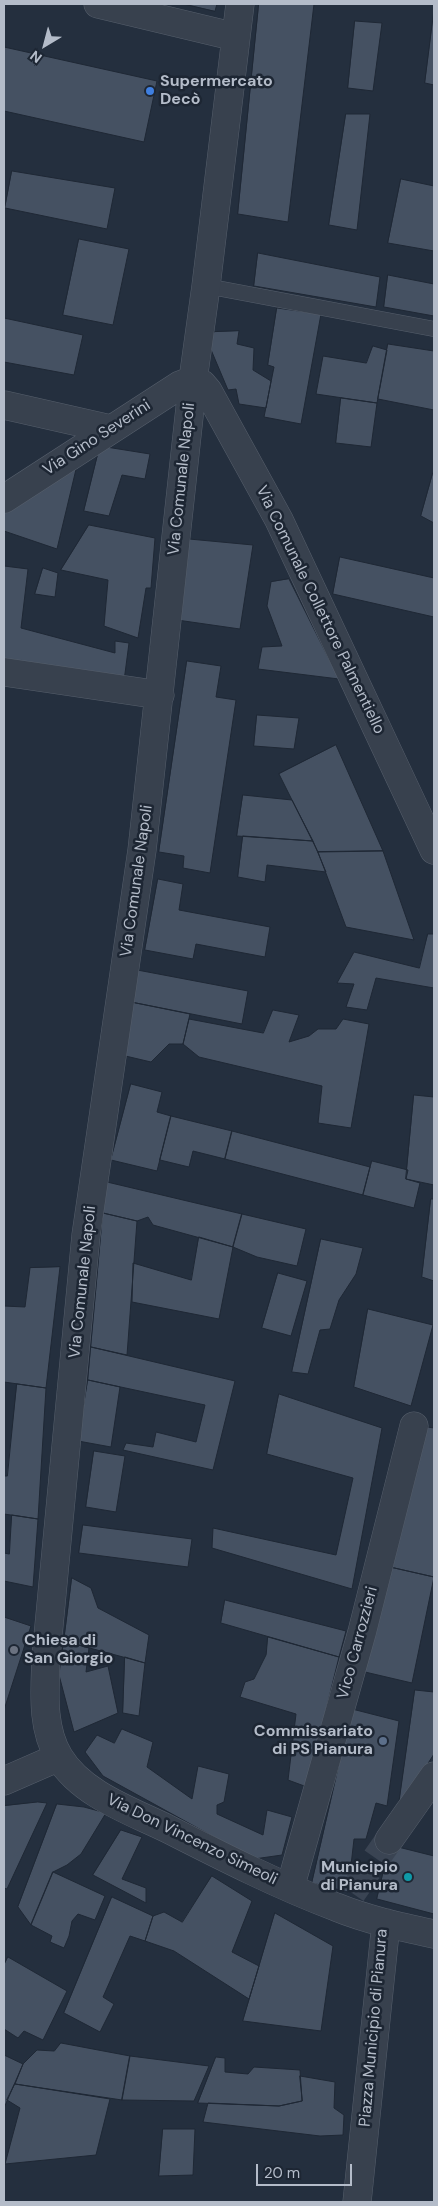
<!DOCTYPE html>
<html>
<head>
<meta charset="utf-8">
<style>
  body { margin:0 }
  #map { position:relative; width:438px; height:2206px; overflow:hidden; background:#242f3e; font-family:"DM Sans",sans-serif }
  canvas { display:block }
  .frame { position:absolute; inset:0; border:5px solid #b4bcc9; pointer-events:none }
  .north { position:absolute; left:20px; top:20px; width:50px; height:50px; -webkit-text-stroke:4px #1d2633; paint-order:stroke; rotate:217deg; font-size:14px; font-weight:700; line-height:20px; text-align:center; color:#b4bcc9 }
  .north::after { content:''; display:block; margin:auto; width:18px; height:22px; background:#b4bcc9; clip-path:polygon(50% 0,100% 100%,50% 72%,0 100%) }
  .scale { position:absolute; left:256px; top:2164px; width:96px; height:22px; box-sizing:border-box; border:2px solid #b4bcc9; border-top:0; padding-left:6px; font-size:15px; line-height:18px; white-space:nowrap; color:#b4bcc9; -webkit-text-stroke:4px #1d2633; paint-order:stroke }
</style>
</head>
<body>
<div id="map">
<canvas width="438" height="2206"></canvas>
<div class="frame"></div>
<div class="north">N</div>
<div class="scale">20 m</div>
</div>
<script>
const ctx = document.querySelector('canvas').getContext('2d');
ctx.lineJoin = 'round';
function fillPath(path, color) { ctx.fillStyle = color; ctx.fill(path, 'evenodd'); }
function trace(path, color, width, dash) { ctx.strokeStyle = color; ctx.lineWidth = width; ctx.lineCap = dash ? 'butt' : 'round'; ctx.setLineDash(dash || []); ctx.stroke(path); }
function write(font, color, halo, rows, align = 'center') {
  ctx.font = font + ' "DM Sans",sans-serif'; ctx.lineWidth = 5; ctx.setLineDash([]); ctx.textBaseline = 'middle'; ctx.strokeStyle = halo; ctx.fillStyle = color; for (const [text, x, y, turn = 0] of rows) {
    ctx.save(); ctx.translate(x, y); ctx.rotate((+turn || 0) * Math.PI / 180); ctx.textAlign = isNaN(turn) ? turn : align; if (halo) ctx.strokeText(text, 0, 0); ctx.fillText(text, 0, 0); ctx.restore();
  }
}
const building = new Path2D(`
  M184,4H217L215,11Z
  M259,4H314L288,222L238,214Z
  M434,10V85L425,83Z
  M355,21L382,23L373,91L348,88Z
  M4,47L157,81L144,142L4,111Z
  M346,114H370L357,230L329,225Z
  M12,171L115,188L107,229L5,208Z
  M401,179L434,186V251L388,243Z
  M79,239L129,249L113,325L63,315Z
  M258,253L380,277L376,307L254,286Z
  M388,275L434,284V316L384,307Z
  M277,308L321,314L301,424L264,417L274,367L268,365Z
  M4,318L83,335L74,375L4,362Z
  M239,331L237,344L254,348L253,370L271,381L266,408L239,404L236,389L228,390L209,345L214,332Z
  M388,344L434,351V410L378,399Z
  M373,346L387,350L377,403L316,394L323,356L366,363Z
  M341,398L377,403L371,447L336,443Z
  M100,446L150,454L145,479L122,475L109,516L84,511Z
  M78,461L57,549L4,531V509Z
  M433,473H434V523L421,516Z
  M89,525L155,538L151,588H146L138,638L104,626L108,580L61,570Z
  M189,539L253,545L240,629L177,620Z
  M340,557L434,578V617L333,594Z
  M4,566L28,569L21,628L115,653V641L129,643L124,681L4,660Z
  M43,568L58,573L55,597L35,594Z
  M289,579L339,679L258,669L262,647L282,646L267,606L271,582Z
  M187,661L221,666L216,697L236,700L210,873L183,868L184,856L159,852Z
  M257,715L299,718L294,749L254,746Z
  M336,745L383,851L318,852L279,774Z
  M243,795L292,800L313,841L237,836Z
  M243,836L313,841L326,872L267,865L265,882L238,877Z
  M383,851L414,940L346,927L318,852Z
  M158,879L183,884L179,910L270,927L265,957L196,944L193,959L145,950Z
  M428,934H434V988L376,978L367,1010L346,1007L354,984L337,983L354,952L419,968Z
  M132,969L248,991L242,1024L126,1001Z
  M126,1001L190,1014L183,1044H169L151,1062L117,1054Z
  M273,1010L299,1015L289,1042L309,1036L318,1029H336L343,1019L369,1024L351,1128L318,1123L322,1086L199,1057L183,1044L189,1019L263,1033Z
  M131,1084L162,1092L157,1112L171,1116L157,1171L111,1160Z
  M414,1095L434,1097V1185L406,1179Z
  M171,1116L232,1131L225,1159L193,1151L189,1167L160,1160Z
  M232,1131L370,1167L363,1195L225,1159Z
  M372,1161L408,1170L406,1179L420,1183L414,1208L363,1195Z
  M107,1182L242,1214L233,1247L153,1225L148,1217L137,1221L103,1213Z
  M431,1199H434V1281L422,1277Z
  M103,1213L137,1221L127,1355L91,1347Z
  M242,1214L306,1229L297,1266L257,1257L233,1247Z
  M199,1237L233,1247L219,1319L132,1302L133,1263L191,1280Z
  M321,1239L363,1248L356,1274L339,1300L330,1329L320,1330L308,1374L292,1372Z
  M60,1267L46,1388L4,1382V1306L25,1307L30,1268Z
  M278,1273L307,1281L291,1336L262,1328Z
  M368,1309L433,1325L411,1406L354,1387Z
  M91,1347L235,1381L213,1470L123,1450L126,1443L153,1447L156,1432L196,1442L205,1405L88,1380Z
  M88,1380L120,1387L111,1447L78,1441Z
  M17,1384L46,1388L38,1519L4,1514V1476H7Z
  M279,1394L382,1428L352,1589L212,1548L213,1528L336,1555L353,1478L267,1454Z
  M421,1426L434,1428V1577L390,1567Z
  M94,1451L125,1456L116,1512L86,1507Z
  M12,1515L38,1519L33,1587L4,1581V1553L9,1554Z
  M83,1525L192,1539L188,1567L79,1553Z
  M390,1567L434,1577L412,1683L365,1672Z
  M72,1578L91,1588L98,1608L149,1635L145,1663L64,1641Z
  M225,1600L346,1631L339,1657L221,1623Z
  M4,1617L31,1626L4,1710Z
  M268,1637L339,1657L307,1787L288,1780L296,1714L240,1697L245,1682L254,1679L266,1655Z
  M64,1641L89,1648L86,1672L108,1666L118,1713L74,1732L59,1675Z
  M125,1657L145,1663L139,1716L123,1713Z
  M415,1690L434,1692V1754L398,1810Z
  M352,1709L399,1721L387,1806L376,1803L366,1839H354L348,1892L312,1883Z
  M122,1729L153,1742L147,1767L192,1799L198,1766L229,1774L224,1802L217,1805V1814L263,1835L267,1810L292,1817L282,1855L254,1859L103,1776L85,1752L97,1735L114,1743Z
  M38,1802L47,1803L7,1889L4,1888V1806Z
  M57,1804L84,1807L106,1813L81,1854L67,1865L53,1872L31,1925L18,1907Z
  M121,1830L142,1837L122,1879L146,1888V1903L93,1875Z
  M390,1845L434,1856V1914L377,1899Z
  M53,1872L105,1896L95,1920L78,1914L72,1921L69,1936L64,1948L50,1942L52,1936L31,1925Z
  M212,1876L252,1901L232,1952L259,1966L249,1999L174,1951L145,1941L153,1916L164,1912L182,1922Z
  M112,1897L153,1916L145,1941L130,1936L103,1997L114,2004L100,2032L64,2013Z
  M275,1913L333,1946L321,2031L243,2021Z
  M8,1957L67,1991L43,2040L24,2031L18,2038L4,2029V1965Z
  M61,2043L130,2056L122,2100L15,2084L23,2064L37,2050L54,2051Z
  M4,2055L23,2064L4,2108Z
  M130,2056L209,2066L194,2101L122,2100Z
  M216,2057L225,2058V2072L248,2074L254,2067L300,2070L302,2101L279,2106L198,2103Z
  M300,2076L335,2082L334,2108L344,2115L343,2135L320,2136L203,2122L208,2103L279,2106L302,2101Z
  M15,2084L110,2099L96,2155L5,2164L20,2108L7,2100Z
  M163,2129H195L193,2175L159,2176Z`);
fillPath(building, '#455162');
trace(building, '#1f2835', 1);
trace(new Path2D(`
  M352,1893L389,1840`), '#3a4453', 28, [28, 14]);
const lane = new Path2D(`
  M206,286L434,329`);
const street = new Path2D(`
  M98,4L236,37
  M240,4L206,286L193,380L142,850L86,1235L46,1657C45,1690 41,1727 59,1757C81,1794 131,1811 168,1829C223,1857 278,1885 336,1907C368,1920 401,1927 434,1934
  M4,405L110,429
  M4,499L180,385L193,380L202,384L208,391L279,520L434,850
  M4,672L160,695
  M4,1781L59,1757
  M389,1840L434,1776
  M290,1888L362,1632L414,1426
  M357,2202L386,1923`);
trace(lane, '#565f6c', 16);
trace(street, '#565f6c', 29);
trace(lane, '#38414e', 15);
trace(street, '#38414e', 28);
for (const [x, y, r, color] of [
  [150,91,5,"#3f7fe0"],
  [14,1650,5,"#6b7280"],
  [383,1741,5,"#5c6f8a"],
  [408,1877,5,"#0f9aa8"]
]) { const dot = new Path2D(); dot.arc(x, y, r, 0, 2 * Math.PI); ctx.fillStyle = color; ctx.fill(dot); trace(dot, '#1d2633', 2); }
write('bold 16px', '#b4bcc9', '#1d2633', [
  ["Supermercato",160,82],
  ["Decò",160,100],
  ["Chiesa di",24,1641],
  ["San Giorgio",24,1659],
  ["Commissariato",373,1732,"right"],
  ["di PS Pianura",373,1750,"right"],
  ["Municipio",398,1868,"right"],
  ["di Pianura",398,1886,"right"]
], 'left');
write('16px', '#b4bcc9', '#1d2633', [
  ["Via Gino Severini",97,438,-33],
  ["Via Comunale Napoli",182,479,-84],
  ["Via Comunale Collettore Palmentiello",320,610,64],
  ["Via Comunale Napoli",137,881,-82],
  ["Via Comunale Napoli",83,1282,-84],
  ["Vico Carrozzieri",358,1643,-75],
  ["Via Don Vincenzo Simeoli",192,1840,26],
  ["Piazza Municipio di Pianura",374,2028,-85]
]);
</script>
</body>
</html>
